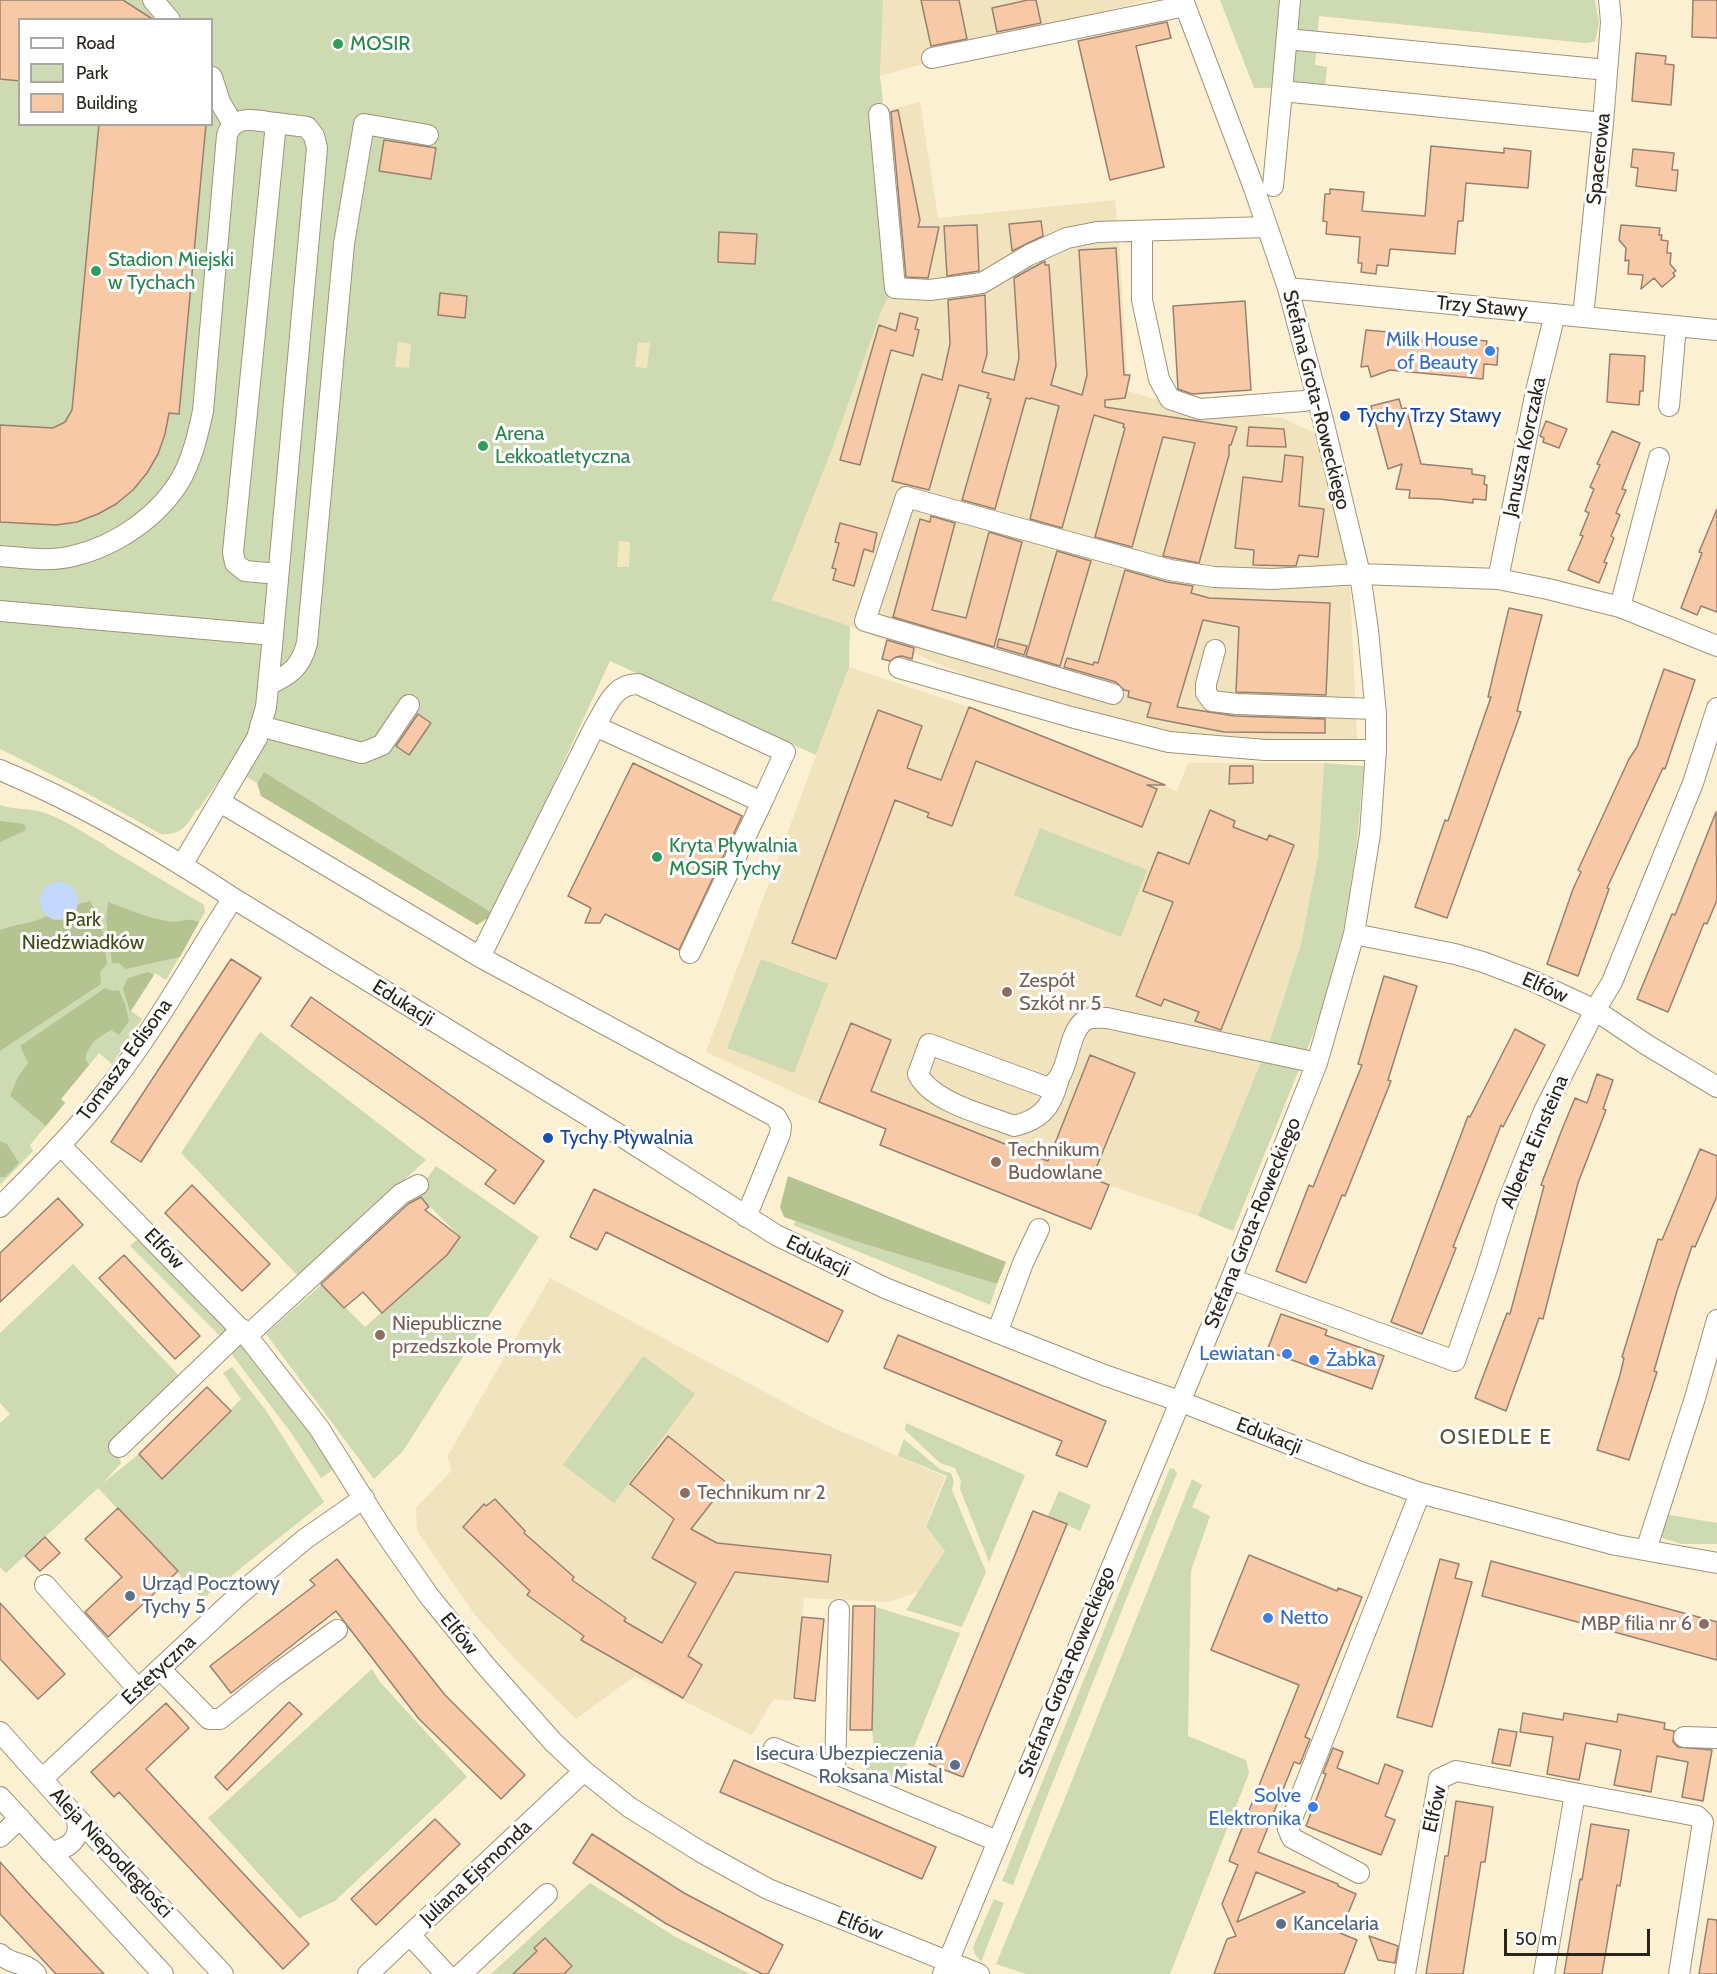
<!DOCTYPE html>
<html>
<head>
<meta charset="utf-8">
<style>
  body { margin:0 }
  #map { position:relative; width:1717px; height:1974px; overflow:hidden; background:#fbf0d2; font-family:Cabin,sans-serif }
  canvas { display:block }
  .legend { position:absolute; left:18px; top:18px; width:195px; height:108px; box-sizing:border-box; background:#fff; border:2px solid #a9a7a3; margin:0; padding:8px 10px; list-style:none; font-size:18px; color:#282419 }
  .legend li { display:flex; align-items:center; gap:12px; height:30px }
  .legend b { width:30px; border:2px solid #a9a7a3 }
  .scale { position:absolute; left:1504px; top:1929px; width:146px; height:27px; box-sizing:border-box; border:3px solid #282419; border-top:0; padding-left:8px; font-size:18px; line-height:21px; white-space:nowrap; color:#282419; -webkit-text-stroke:4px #fff; paint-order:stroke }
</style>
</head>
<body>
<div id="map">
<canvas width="1717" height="1974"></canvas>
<ul class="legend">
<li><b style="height:8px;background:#fff"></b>Road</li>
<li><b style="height:16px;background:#cedab1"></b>Park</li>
<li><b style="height:16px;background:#f7c9a7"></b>Building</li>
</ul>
<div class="scale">50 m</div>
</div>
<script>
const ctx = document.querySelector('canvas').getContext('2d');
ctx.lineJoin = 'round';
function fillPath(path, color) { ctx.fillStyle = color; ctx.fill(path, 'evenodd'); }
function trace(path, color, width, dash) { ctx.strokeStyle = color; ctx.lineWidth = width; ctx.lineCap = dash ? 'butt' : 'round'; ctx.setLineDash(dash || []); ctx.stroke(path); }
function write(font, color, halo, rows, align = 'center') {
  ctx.font = font + ' Cabin,sans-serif'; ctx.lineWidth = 6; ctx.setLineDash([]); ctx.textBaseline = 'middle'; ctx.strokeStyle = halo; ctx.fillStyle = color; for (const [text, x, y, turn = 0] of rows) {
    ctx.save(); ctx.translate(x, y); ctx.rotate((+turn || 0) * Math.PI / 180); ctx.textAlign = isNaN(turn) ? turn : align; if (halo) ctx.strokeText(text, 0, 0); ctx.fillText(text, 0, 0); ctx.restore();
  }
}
fillPath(new Path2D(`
  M883,0H1147L880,76Z
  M920,102L938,218L1115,200L1119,239L1128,391L1194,411L1282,418L1317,434L1349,566L1358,756L1176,750L1118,740L850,626L772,600L831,452L881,312L901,271L883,111Z
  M849,667L969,707L1177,791L1188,763H1324L1318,857L1301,944L1270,1040L1198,1216L1109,1185L1091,1229L880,1145L886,1128L802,1096L706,1052Z
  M550,1278L825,1424L945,1477L925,1527L945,1551L918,1592L888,1602L804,1598L792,1701L774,1699L752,1735L635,1676L576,1719L515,1659L475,1615L417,1531L416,1508L452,1470L447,1457Z`), '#f1e3be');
fillPath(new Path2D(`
  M0,0H883L880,76L901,271L881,312L831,452L772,600L850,626L849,667L816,755L610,661L494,914L264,772L257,783L229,766L198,810H196C188,825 180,836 161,834L72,785L0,749ZM20,20H212V124H20Z
  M1220,0H1595L1599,23L1595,42L1585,43L1319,16L1315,65L1327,67L1325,87L1254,88Z
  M1324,763L1364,766L1356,851L1343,932L1322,1009L1306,1053L1233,1231L1198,1216L1270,1040L1301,944L1318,857Z
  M0,805C14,810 28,808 42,812C64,819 85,834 105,845V846L204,905L205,912L166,980L155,973L131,1011L142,1019L112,1064L99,1053L61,1099L65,1103L30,1145L33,1151L0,1185Z
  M1040,828L1147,870L1121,937L1014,895Z
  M761,959L828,984L794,1073L727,1048Z
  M260,1032L426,1160L298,1276L181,1153Z
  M436,1166L539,1237L403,1451L374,1479L266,1334L322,1284L365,1327L448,1253L460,1237L417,1193Z
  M796,1221L848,1239L997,1284L990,1305L793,1225Z
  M139,1238L229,1331L221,1337L130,1246Z
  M73,1264L186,1383L117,1452L121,1463L103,1483L139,1454L163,1478L241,1399L223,1373L232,1367L267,1412L324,1502L202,1599L98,1488L6,1573L0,1567V1423L10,1414L0,1403V1333Z
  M244,1340L315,1431L334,1469L321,1478L292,1434L230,1352Z
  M643,1356L695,1394L614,1503L563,1465Z
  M906,1423L1025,1475L989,1562L960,1489L961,1481L955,1468L940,1463L905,1430Z
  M904,1439L941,1470L951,1473L954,1482L952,1490L986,1572L962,1627L906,1610L945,1551L926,1527L947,1476L898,1456Z
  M1170,1468L1174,1469L1177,1473L1046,1799L1013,1885L1002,1881Z
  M1192,1479L1202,1485L1192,1507L1210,1516L1191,1571L1188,1736L1246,1760L1249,1773L1170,1974H1026L996,1964L1063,1803Z
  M1059,1491L1091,1505L1080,1531L1048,1516Z
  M1664,1514L1717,1523V1544H1682L1662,1538L1660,1532Z
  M876,1607L960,1633L897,1789L872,1781L861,1758L875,1757L872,1730Z
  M372,1669L380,1682L467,1777L335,1901L299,1918L208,1818Z
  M590,1883L674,1936L750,1974H491Z
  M994,1899L1004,1903L981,1962L975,1954L973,1947Z`), '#cedab1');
fillPath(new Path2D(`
  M264,772L494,914L477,925L261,796L257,783Z
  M0,821L24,824L26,830L0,842Z
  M90,901L101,921L107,964L100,972L101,984L0,1051V930C15,924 31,924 47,916L54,920L76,910L78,904Z
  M108,902C128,909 147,918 167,921C181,924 184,916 199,922L180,957L126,969L119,963H112L106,920Z
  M148,972L154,975L130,1012L123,988L128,978Z
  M105,988L112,991L119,990L125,1004L129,1021L119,1035L111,1030C98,1037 88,1044 85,1059L89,1065L61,1099L65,1103L46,1126L10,1096L18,1077L28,1063L20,1046Z
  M0,1141L7,1144L19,1163L5,1177H0Z
  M788,1176L1006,1262L997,1284L848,1239L784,1217L780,1207Z`), '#b5c391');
fillPath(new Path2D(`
  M398,342L411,344L409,368L395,367Z
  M638,342L650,343L647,368L635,367Z
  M619,541L630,542L629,567H617Z`), '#f0e7c1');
fillPath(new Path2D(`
  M40 901a19 19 0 1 1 38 0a19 19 0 1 1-38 0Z`), '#c2d8fc');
const building = new Path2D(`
  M0,0H123L154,20H20V81L0,79Z
  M921,0H959L967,39L931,46Z
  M1028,0H1036L1041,23L997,32L992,8Z
  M1693,0H1717V38L1692,37Z
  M1167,22L1171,38L1136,46L1164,167L1110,180L1078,41Z
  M1636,53L1666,56L1665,64L1674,65L1671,105L1632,101Z
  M898,110L920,220L918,227H939L928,278L906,277L891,112Z
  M99,124H206L179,414L169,413L165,434L158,454L147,473L133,490L116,504L98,514L77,522L56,525L0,522V425L53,428L65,422L72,410Z
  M384,140L436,148L431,179L379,171Z
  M1431,146L1504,153V148L1531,151L1528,188L1466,183L1463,221H1458L1455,254L1390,249L1388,266L1377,265L1376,274L1361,272L1362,263H1358L1360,237L1326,234L1327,222L1323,221L1325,194H1330V189L1364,192L1362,211L1425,216Z
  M1633,149L1674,153L1672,170H1678L1676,191L1636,186L1638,168L1631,167Z
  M1041,221L1043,236L1012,251L1009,224Z
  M977,225L979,271L947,276L944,226Z
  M1621,225L1660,228L1659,235H1662L1661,240L1668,241L1667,253H1671L1670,264L1676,271L1673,273L1675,276L1662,287L1654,278L1641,289L1643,275L1628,274L1629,260L1625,261L1626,248L1619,240Z
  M719,232L757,234L755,264L718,262Z
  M1116,248L1124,375H1130L1125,398L1105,400V407L1237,427L1231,445H1229V455L1199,563L1163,556L1195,443L1163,437L1132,547L1095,537L1125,428L1123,427L1124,424L1094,415L1062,528L1030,519L1059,406L1031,398L1030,399L1026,398L995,509L962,500L991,399L987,398L989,393L959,385L929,490L892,481L922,374L942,380L950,344L948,300L985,295L987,354L982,372L1014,380L1019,358L1014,278L1045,261V265H1049L1056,366L1051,385L1082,395L1087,375L1079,250Z
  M440,293L467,296L465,318L438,315Z
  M1245,301L1251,390L1192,394L1178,389L1173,306Z
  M900,313L918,318L915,329L919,330L913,356L891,350L860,465L840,460L879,325L896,331Z
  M1366,330L1487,341L1486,347L1498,348L1497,365L1484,364L1483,379L1390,370L1371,377L1368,366L1361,367Z
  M1610,354L1645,356L1643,391H1640L1639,405L1607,402Z
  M1399,399L1402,409L1406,408L1421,464L1472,469V474L1485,476L1484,484L1487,485L1486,500L1473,499V503L1439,499L1409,498L1410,490L1396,489L1402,464L1388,469L1371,406Z
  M1546,421L1567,429L1559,448L1543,442L1544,438L1540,436Z
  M1249,427L1284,429L1286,447L1247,446Z
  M1612,431L1640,443L1622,489L1626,490L1616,513L1620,515L1611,536L1614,538L1604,562L1607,563L1599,583L1568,570L1583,536L1580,535L1589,513L1585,511L1594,489L1590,487L1600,465L1597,464Z
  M1285,455L1303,457L1299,506L1324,509L1318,557L1299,555L1296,566L1253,565L1254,550L1235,548L1243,477L1282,482Z
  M1717,509V612L1701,606L1697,615L1681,608L1702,553L1699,552Z
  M931,516L955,523L932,610L966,618L989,532L1022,542L994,647L893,617L920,519L930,522Z
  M840,523L877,533L873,552L864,549L854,586L833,580L836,569L832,568L839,543L835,542Z
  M1057,551L1091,561L1060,666L1026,656Z
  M1125,570L1167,582L1193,586L1191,593L1209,598L1330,603L1326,695L1236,692L1239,627L1203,620L1177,707L1235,716L1325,719V733L1224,732L1147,717L1151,703L1128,697L1129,691L1124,690L1116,682L1064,667L1067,658L1093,665L1094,662L1098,663Z
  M1509,608L1542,615L1517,711L1521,712L1447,918L1415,907L1445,820L1448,821L1491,697H1488Z
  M999,639L1027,646L1024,655L997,647Z
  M887,640L914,648L912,659L902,656L896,657L890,661L882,659Z
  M1664,669L1695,680L1665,769L1663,768L1607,888L1609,889L1578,976L1547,964L1573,889L1581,872L1578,870L1629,759L1637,747Z
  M969,707L1165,785H1147L1157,789L1142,827L976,761L952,826L927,817L929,813L895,800L836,959L792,943L878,710L922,726L907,768L941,780Z
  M418,714L431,723L409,755L396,746Z
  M633,763L742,816L679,950L605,914L600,923H585L591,908L568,896Z
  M1230,766H1253V783L1229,784Z
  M1210,810L1235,821L1233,827L1267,840L1269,835L1294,845L1221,1030L1195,1021L1199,1012L1164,999L1161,1006L1136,996L1173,902L1143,891L1158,852L1189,864Z
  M1716,812L1717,900L1707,924L1704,923L1668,1012L1637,999L1672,914L1675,915Z
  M231,959L261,978L141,1162L111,1142Z
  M1384,976L1417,986L1388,1080L1391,1081L1345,1196L1342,1195L1306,1283L1276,1271L1309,1185L1313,1187L1362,1065L1358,1064Z
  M311,997L544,1161L514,1204L485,1184L496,1170L291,1026Z
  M851,1023L891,1040L871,1091L1048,1161L1090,1055L1135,1073L1092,1178L1109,1185L1091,1229L880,1145L886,1129L819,1102Z
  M1515,1029L1545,1045L1503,1127L1501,1125L1453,1247L1456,1248L1422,1334L1391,1322L1468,1116L1470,1117Z
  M1597,1074L1613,1080L1603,1109L1606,1110L1578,1183L1543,1319L1539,1318L1506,1411L1475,1398L1507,1313L1510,1314L1544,1186L1541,1185L1561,1132L1575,1098L1587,1103Z
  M1700,1149L1717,1156V1196L1695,1247L1692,1246L1677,1291L1654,1371L1657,1372L1629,1460L1597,1450L1620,1375L1624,1358L1622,1357L1658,1239L1662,1240Z
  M192,1185L270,1264L242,1291L165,1213Z
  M594,1189L843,1311L828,1342L606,1232L597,1250L570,1237Z
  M421,1197L429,1207L425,1210L460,1237L447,1255L382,1313L363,1292L344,1308L321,1284L408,1204Z
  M58,1198L83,1225L0,1302V1253Z
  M124,1255L200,1336L175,1359L99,1278Z
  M1281,1314L1327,1330L1325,1335L1384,1356L1372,1389L1267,1351Z
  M898,1335L1106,1421L1087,1467L1056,1455L1062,1441L884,1368Z
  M207,1387L231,1411L162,1479L139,1454Z
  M668,1436L727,1483L691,1529L717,1543L831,1555L828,1582L735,1572L688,1656L702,1665L683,1698L581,1640L584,1636L527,1595L530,1591L463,1527L484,1504L486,1506L495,1499L525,1531L524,1533L574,1577L572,1580L626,1618L624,1621L662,1643L696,1583L652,1558L674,1519L630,1484Z
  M118,1508L178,1571L108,1637L85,1612L122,1577L85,1539Z
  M1033,1511L1067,1524L963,1777L929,1764Z
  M45,1537L60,1553L40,1571L25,1556Z
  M1249,1555L1337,1591L1338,1588L1362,1597L1305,1737L1310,1739L1300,1764L1294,1762L1258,1852L1338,1884V1886L1356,1894L1340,1933L1357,1940L1344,1974H1214L1227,1939L1236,1936L1222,1904L1238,1865L1229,1861L1299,1685L1211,1650ZM1256,1872L1305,1892L1237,1922Z
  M337,1559L445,1695L525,1775L501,1799L419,1719L336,1611L231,1693L210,1666L315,1585L310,1580Z
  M1440,1559L1459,1564L1455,1578L1472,1582L1432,1727L1397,1717Z
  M1491,1561L1717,1622V1660L1482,1596Z
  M0,1603L65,1674L38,1699L0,1659Z
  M853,1606H875L872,1730H850Z
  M802,1617L824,1619L815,1701L794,1698Z
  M289,1702L302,1714L227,1790L215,1777Z
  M166,1703L189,1728L146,1769L309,1944L283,1969L119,1792L114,1797L91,1772Z
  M1523,1713L1563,1720L1564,1713L1617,1722L1618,1714L1665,1723L1664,1729L1674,1731L1673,1742L1678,1747L1712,1750L1703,1801L1682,1797L1688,1762L1657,1756L1651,1792L1614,1785L1621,1750L1586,1743L1579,1780L1547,1774L1553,1737L1520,1732Z
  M1499,1729L1517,1732L1510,1766L1492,1763Z
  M1333,1748L1343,1752L1337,1768L1378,1784L1385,1764L1403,1771L1385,1816L1395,1820L1381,1855L1306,1826L1326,1774L1323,1773Z
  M734,1760L936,1847L922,1879L720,1792Z
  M1456,1801L1493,1807L1485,1862H1481L1463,1974H1426L1445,1856H1448Z
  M435,1819L460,1844L376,1925L351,1899Z
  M1591,1824L1629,1830L1620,1886L1617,1885L1602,1974H1564L1580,1879L1582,1880Z
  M592,1834L684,1893L783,1945L768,1974H762L665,1923L573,1863Z
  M0,1862L27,1892L104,1974H56L0,1914Z
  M1708,1919L1717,1920V1974H1699Z
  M1369,1936L1398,1946L1395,1963L1378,1960Z
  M545,1938L572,1966L564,1974H513L537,1951L534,1948Z`);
fillPath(building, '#f7c9a7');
trace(building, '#99816f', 1.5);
const minor = new Path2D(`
  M153,0L170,20
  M1290,0L1282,91L1603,123
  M1287,39L1607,70
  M932,58L1185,6
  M212,77L220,102L233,124
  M879,114L895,288L930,290L982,283L1029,255L1067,238L1097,232L1267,227
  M1273,186L1282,91
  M1142,231V300L1159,379L1170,399L1200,409L1304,401L1317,397
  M1288,288L1717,330
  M1583,317L1603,123L1611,22L1609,0
  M1669,406L1676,326
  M0,556C24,558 49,562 73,556C116,546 160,516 182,477C193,456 198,434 203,411L227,135C234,113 258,121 276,123
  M1498,579L1536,391L1555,314
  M1620,607L1659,458
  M0,611L273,635
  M1215,650L1206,684V693L1212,701L1237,704L1375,709
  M899,668L1071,717L1169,742L1265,750H1376
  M268,685C290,675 301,667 307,643L344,244L364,124L428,135
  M1113,694L865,621L906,497L1170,570L1214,577L1272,579L1360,574L1498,579L1548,589L1620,607L1717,646
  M260,726L362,753L382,745L409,705
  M0,770C82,804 159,849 233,898L618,1134L776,1235L885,1288L1104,1375L1179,1401L1366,1474L1420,1493L1616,1545L1717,1563
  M220,802L480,957L776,1117L781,1126L780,1134L746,1217
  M182,865L257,738L266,707L273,635L317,148L314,136L307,127L276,123L233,552L235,563L245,571L278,574
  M1354,934L1455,954L1483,962L1533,981L1595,1010L1647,1045L1717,1087
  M690,953L762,802
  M480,957L595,726C607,707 613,684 638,684L785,752L762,802L595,726
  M1058,1082C1051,1108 1040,1120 1014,1126C986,1115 931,1102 918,1074L929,1044L1046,1087C1070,1083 1065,1036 1084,1021C1090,1016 1100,1018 1107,1018L1317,1063
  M61,1146L247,1336L319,1428L383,1530L429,1596L485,1665L553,1742L584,1771L629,1807L701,1852L768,1889L979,1974
  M0,1207C38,1169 75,1132 108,1089C155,1029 192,962 233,898
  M1231,1279L1455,1361L1486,1272L1507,1204L1544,1111L1595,1010L1612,982L1693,783L1717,708
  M997,1333L1023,1263L1039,1229
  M247,1336L401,1194L418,1185
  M119,1447L242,1329
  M1646,1550L1695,1398L1717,1320
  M45,1585L138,1689
  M160,1669L209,1719H220L275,1675L337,1630
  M0,1732L76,1817L223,1974
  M1684,1737L1717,1738
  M774,1748L997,1841
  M835,1773L839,1610
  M42,1779L242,1592L305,1539L364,1498
  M0,1797L163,1974
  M0,1837L20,1818
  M50,1852C69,1849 83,1838 76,1817
  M1359,1873L1292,1838L1288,1829L1420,1493
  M410,1935L446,1974
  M0,1954C12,1966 23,1960 36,1974
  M368,1974L584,1771
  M461,1974L547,1894
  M943,1974L1231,1279L1317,1063L1354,934L1370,834L1376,750V714L1368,630L1360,574L1323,420L1288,288L1254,188L1183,0
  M1405,1974L1439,1779L1456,1771L1697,1816L1703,1822L1679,1974
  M1544,1974L1575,1794`);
trace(minor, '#9f9479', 22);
trace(minor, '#fff', 20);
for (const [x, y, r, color] of [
  [338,44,6,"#2e9e5b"],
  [96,271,6,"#2e9e5b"],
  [1490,351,6,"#3f7fe0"],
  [1345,416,6,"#1a4fb4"],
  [483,446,6,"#2e9e5b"],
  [657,857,6,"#2e9e5b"],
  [1007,992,6,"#8d6e63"],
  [548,1138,6,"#1a4fb4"],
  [996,1162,6,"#8d6e63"],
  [380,1335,6,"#8d6e63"],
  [1287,1354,6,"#3f7fe0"],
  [1314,1360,6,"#3f7fe0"],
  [685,1493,6,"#8d6e63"],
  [130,1596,6,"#5c6f8a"],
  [1268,1618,6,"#3f7fe0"],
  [1704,1624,6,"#8d6e63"],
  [955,1765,6,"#5c6f8a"],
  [1313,1807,6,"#3f7fe0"],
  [1281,1924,6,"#5c6f8a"]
]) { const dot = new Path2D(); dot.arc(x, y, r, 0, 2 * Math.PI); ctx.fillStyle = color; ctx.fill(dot); trace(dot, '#fff', 2); }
write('20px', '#27864d', '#fff', [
  ["MOSIR",350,44],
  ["Stadion Miejski",108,260],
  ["w Tychach",108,283],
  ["Arena",495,434],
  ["Lekkoatletyczna",495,457],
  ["Kryta Pływalnia",669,846],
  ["MOSiR Tychy",669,869]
], 'left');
write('20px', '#282419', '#fff', [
  ["Spacerowa",1599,159,-84],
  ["Trzy Stawy",1482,307,5],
  ["Stefana Grota-Roweckiego",1316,400,76],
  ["Janusza Korczaka",1525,447,-78],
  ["Elfów",1545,988,24],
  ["Edukacji",403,1003,32],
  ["Tomasza Edisona",125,1060,-54],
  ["Alberta Einsteina",1535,1142,-67],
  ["Stefana Grota-Roweckiego",1253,1223,-68],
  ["Elfów",164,1249,46],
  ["Edukacji",818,1256,26],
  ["Edukacji",1269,1436,21],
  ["Elfów",459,1634,51],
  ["Estetyczna",159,1670,-43],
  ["Stefana Grota-Roweckiego",1067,1672,-68],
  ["Elfów",1435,1809,-77],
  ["Aleja Niepodległości",111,1853,47],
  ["Juliana Ejsmonda",476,1873,-43],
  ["Elfów",860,1926,22]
]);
write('20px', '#366cbe', '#fff', [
  ["Milk House",1478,340],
  ["of Beauty",1478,363],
  ["Lewiatan",1275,1354],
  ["Żabka",1326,1360,"left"],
  ["Netto",1280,1618,"left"],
  ["Solve",1301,1796],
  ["Elektronika",1301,1819]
], 'right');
write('20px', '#164399', '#fff', [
  ["Tychy Trzy Stawy",1357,416],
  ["Tychy Pływalnia",560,1138]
], 'left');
write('20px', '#3e4a12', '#fff', [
  ["Park",83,920],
  ["Niedźwiadków",83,943]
]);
write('20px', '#785e54', '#fff', [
  ["Zespół",1019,981],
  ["Szkół nr 5",1019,1004],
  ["Technikum",1008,1150],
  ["Budowlane",1008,1173],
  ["Niepubliczne",392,1324],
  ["przedszkole Promyk",392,1347],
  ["Technikum nr 2",697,1493],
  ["MBP filia nr 6",1692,1624,"right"]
], 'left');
write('20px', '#4e5e75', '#fff', [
  ["Urząd Pocztowy",142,1584],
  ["Tychy 5",142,1607],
  ["Isecura Ubezpieczenia",943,1754,"right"],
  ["Roksana Mistal",943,1777,"right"],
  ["Kancelaria",1293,1924]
], 'left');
ctx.letterSpacing = '1.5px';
write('21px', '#584f36', '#fff', [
  ["OSIEDLE E",1496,1438]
]);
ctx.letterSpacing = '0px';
</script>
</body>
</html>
